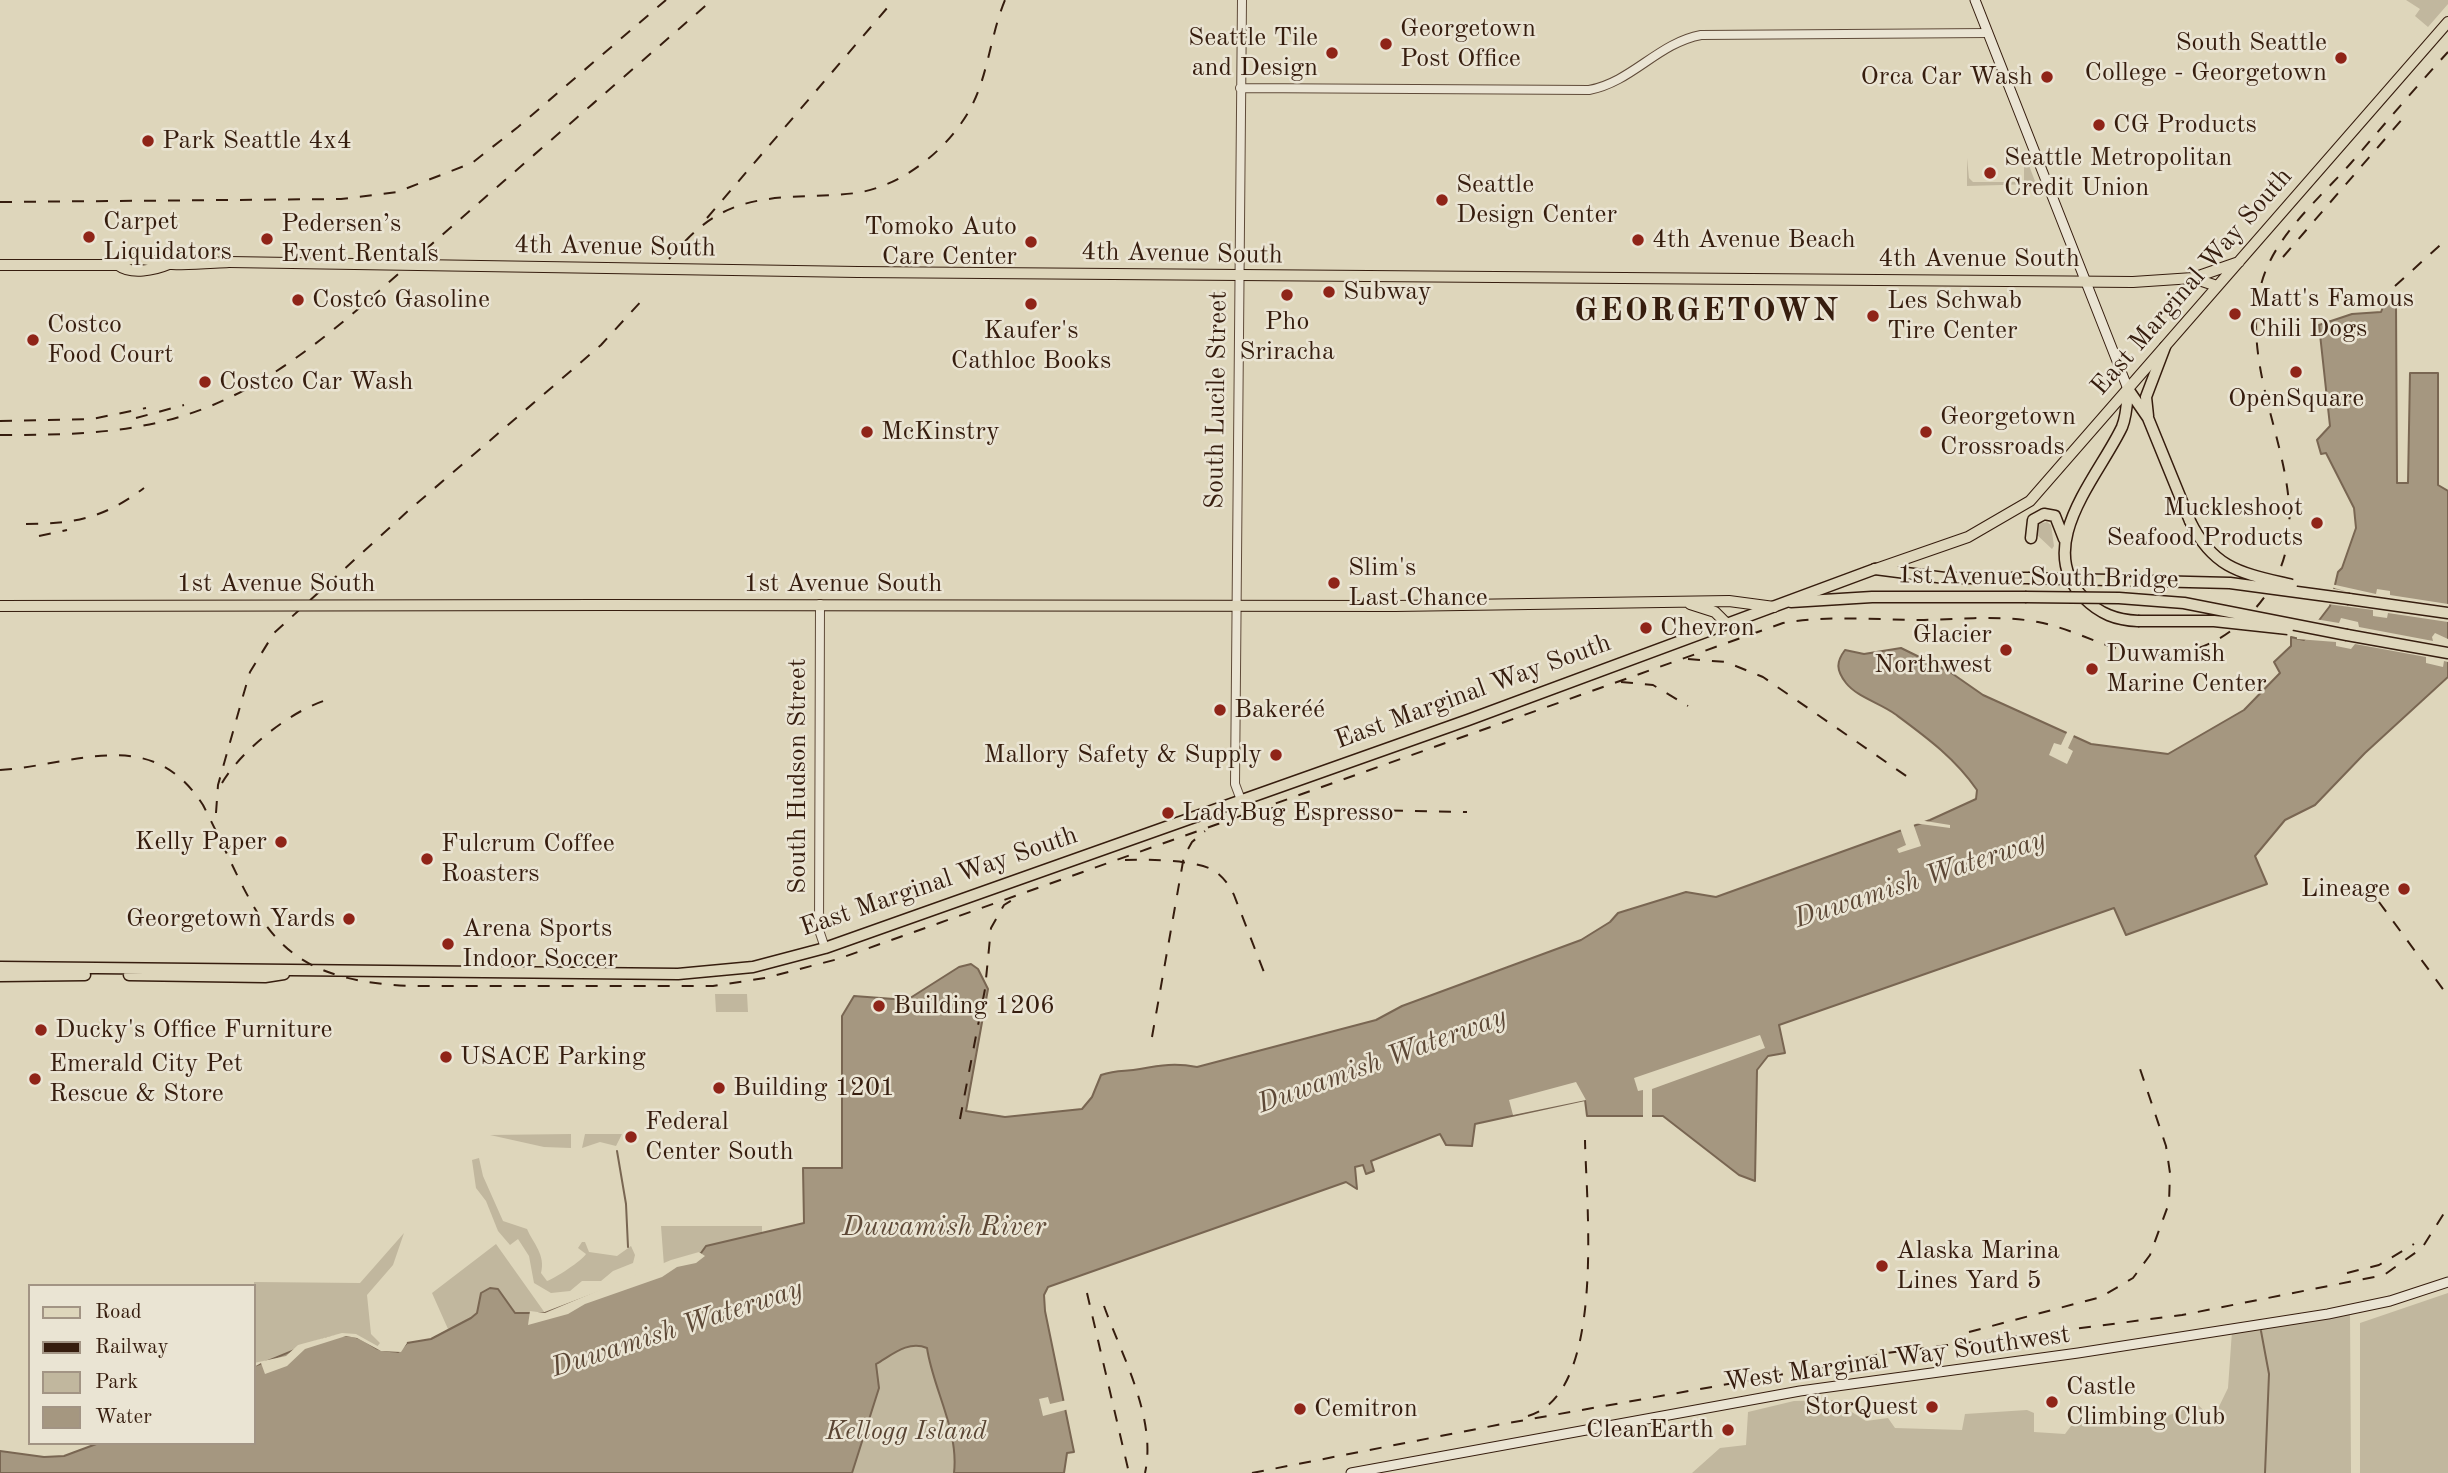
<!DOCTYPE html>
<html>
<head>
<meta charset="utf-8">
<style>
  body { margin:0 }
  #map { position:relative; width:2448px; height:1473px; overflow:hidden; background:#ded6bb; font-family:"Old Standard TT",serif }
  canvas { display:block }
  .legend { position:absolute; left:28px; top:1284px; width:228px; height:161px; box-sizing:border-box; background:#eae4d3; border:2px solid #a29484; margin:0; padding:9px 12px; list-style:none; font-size:21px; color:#361d0e }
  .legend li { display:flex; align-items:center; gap:14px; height:35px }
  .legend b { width:35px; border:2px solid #a29484 }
</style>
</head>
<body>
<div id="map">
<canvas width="2448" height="1473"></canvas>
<ul class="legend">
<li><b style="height:9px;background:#ded6bb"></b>Road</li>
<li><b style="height:9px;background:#361d0e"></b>Railway</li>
<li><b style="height:19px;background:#c1b79e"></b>Park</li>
<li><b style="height:19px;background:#a59780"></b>Water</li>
</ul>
</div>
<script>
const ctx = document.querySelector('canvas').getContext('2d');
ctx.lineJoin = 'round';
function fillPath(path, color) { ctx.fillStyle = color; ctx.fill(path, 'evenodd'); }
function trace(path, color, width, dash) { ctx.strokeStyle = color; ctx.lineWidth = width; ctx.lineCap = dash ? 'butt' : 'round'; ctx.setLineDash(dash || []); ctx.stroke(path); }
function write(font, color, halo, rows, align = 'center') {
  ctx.font = font + ' "Old Standard TT",serif'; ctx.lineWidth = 5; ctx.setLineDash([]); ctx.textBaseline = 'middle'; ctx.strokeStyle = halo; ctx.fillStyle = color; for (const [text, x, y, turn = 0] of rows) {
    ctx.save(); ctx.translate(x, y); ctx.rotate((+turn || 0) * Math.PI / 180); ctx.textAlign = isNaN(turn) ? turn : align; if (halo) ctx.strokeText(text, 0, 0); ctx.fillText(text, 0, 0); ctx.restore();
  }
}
fillPath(new Path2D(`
  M2406,0H2448V4L2428,27L2415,16L2420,9Z
  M1967,158L1969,178L1973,182H2024V164L2019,163V160H2027L2036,184L1967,186Z
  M2047,522L2051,525L2054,546L2052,549L2036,534L2038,524Z
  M715,994H747L748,1012H716Z
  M571,1134V1148L544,1147L490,1135Z
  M585,1134H622L616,1146L600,1142L582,1148Z
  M479,1158L483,1176L503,1221L527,1229C533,1243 546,1255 541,1273L547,1281C554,1279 583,1260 586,1254L578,1248L582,1242H585L589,1252L617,1256L631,1246L635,1255L633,1263L613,1271L601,1281H582L570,1291L551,1293L534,1283L529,1256L518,1239L510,1245L498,1231L486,1201L476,1188L472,1160Z
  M661,1226H762V1232H768L664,1266Z
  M404,1233L393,1265L367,1295L371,1334L380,1343L376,1348H371L401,1352L407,1343L431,1339L448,1329L432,1293L496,1244L545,1313L592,1294L486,1355L286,1356L254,1377V1282L360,1283Z
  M2448,1293V1473H2360V1323Z
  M2350,1312L2351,1473H1692L1720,1448L1746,1445L1748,1412L1794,1401L1833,1400L1866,1421L1888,1418L1895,1428L1962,1430L1965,1414L2027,1410L2034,1413V1432L2065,1434L2071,1426L2085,1418L2089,1425L2134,1424L2142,1414L2162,1418L2197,1404L2213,1419L2228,1388L2232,1331Z
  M932,1331L970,1473H793L861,1366Z`), '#c1b79e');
const water = new Path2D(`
  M2385,302L2396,304L2397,483H2408L2410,373H2438V485L2448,491V677L2365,753L2315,805L2285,820L2255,856L2267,884L2126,935L2114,908L1779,1025L1785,1053L1768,1056L1757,1070L1755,1181L1739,1175L1663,1116H1587L1585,1100L1475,1124L1472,1146L1446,1145L1440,1134L1371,1161L1374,1171L1366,1174L1363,1165L1355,1167L1357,1189L1346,1182L1048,1287L1044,1295L1045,1311L1074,1452L1067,1453L1064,1473H954C959,1430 933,1389 927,1348C908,1340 892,1355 876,1364L879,1388L852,1473H0V1451L44,1457L64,1456L99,1443H254V1366C280,1358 326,1332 352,1336C363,1338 367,1343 376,1348C382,1351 391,1351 398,1352L407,1343L431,1339L471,1318L477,1313L481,1293L490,1288L498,1289L515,1313H545L701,1253L706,1246L804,1223L803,1168H842V1016L854,996L907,1000L959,967L971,964L978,969L988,989L966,1111L1005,1117L1082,1109L1092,1097L1101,1075C1118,1069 1125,1072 1140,1069C1161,1065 1176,1063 1197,1067L1376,1020L1402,1006L1581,940L1610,922L1618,913L1686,892L1716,897L1930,820L1976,799L1977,790C1955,758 1926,737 1895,714C1880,703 1857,697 1846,683C1836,670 1836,662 1845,650L1864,654L1901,648L1950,672L1983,695L2091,744L2168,754L2244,710L2280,673L2274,662L2291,646V637L2304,640L2330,606L2338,572L2342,568L2356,528L2354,508L2326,453L2321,454L2317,440L2330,426L2319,325L2352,314L2381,312Z`);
fillPath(water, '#a59780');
trace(water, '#796652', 2);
fillPath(new Path2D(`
  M2331,584L2376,594L2377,589L2390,591V595L2448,604V622L2388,613L2387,618L2373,616V610L2327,604L2330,588L2348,592L2331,587Z
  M2341,618L2358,622L2359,627L2433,641L2432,637L2435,633L2448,639V662L2444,661L2443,667L2426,663V657L2355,644L2351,649L2336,646V642L2297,639V636L2289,635L2302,636L2315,619L2339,623Z
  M2068,730L2075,733L2068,748L2073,751L2067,764L2049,755L2054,743L2061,745Z
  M1919,820L1950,825V828L1913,823L1921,846L1899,853L1897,849L1906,845L1900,828Z
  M1760,1035L1765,1048L1652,1089V1120H1643V1090L1638,1091L1634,1078Z
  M1576,1082L1586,1100L1513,1115L1509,1100Z
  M699,1252L705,1256L696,1263L677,1267L662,1277L585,1304L568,1314L528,1325L530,1311L545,1313L671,1260Z
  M342,1333L356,1334L381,1348H397L406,1340L407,1343L401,1352L381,1351L357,1338L346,1336L305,1349L287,1366L265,1374L261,1363L254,1367V1363L286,1356L298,1345Z
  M1048,1397L1050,1404L1067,1400L1069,1409L1043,1416L1039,1399Z`), '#ded6bb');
trace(new Path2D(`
  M617,1151L626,1204L628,1247
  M2261,1331L2269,1374L2265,1473`), '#796652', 2);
const tertiary = new Path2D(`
  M1240,88L1589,90C1632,82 1658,43 1701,35L1988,33
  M820,604L819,930L825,948
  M1241,800L1235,784L1242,0`);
const secondary = new Path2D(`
  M1975,0L2128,389
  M1351,1473L1800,1391L2078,1353L2328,1314L2390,1301L2448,1282`);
const primary = new Path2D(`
  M0,265H118C131,275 155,270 169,264
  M118,265C134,252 155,263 172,264C191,265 210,263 229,262
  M858,272L2133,282L2193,278L2239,262
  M2193,278L2217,286
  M1876,569L1968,537L2030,501L2448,22
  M1690,604L1715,612L1728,625
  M602,605L1395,606L1729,601L1774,607`);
const trunk = new Path2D(`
  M0,967L678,974L753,967L825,948L1468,720L1875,569
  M129,975L265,977L284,974
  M0,976L85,975`);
const motorway = new Path2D(`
  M2128,389C2127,402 2127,415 2122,427C2099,476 2032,546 2084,598C2100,614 2116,620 2138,621
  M2128,389L2148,418L2190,521
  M2148,416L2146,397L2165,347
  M2031,538L2033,520L2044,514L2055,516L2064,539
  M1875,569L1945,578H2028
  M2349,599L2448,613
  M1791,602L1872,597H2025
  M2347,635L2448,653`);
trace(tertiary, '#604b39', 10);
trace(secondary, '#361d0e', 11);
trace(primary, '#361d0e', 12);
trace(trunk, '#361d0e', 13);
trace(motorway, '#361d0e', 13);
trace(tertiary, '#eae4d3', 8);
trace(secondary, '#eae4d3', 9);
trace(primary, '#ded6bb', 10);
trace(trunk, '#ded6bb', 10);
trace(motorway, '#ded6bb', 10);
trace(new Path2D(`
  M0,202L341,199L397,192L472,163L518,127L666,0
  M707,218L894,0
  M2283,257L2404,117
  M669,259C688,237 706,218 735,207C773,193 816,198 856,193C902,186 946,151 969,111C988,78 990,36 1005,0
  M2395,286L2448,238
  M136,418L184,405
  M0,421L92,419L146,408
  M0,435C72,435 140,434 208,407C296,372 370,298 441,236C531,157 622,79 712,0
  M26,524C75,524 104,518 144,488
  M39,536L67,530
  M1688,659L1726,662L1763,677L1912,780
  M1621,682L1653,685L1688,706
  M0,770C77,765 151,724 203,805C261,918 266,980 411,986H713L765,978L838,959L1783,623C1829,615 1878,620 1924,620C1961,619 2002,615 2038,622C2088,632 2126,664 2179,653C2209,648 2232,633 2252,612C2345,513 2232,397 2261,285C2273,237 2319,199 2351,163C2383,126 2415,88 2448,52
  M222,783C242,749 296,706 334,698
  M1271,808L1467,812
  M216,813L218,785L243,696L250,672L274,633L408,511L601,345L645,297
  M1125,860C1147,859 1195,860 1213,870C1223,876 1229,885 1234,895L1267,980
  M2379,902L2448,996
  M1152,1037L1184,856L1192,842L1205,831
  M960,1119L985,989L991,928L1004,905L1014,899
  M2347,1273L2379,1265L2414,1244
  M1087,1293L1129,1473
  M1104,1306C1122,1356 1157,1419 1145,1473
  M1969,1332L2101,1297L2133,1278L2150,1255L2169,1203L2170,1173L2166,1146L2138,1063
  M1528,1416C1607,1394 1586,1203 1585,1140
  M1252,1473L1497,1425L1847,1363L1879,1354L2182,1315L2384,1275L2422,1248L2448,1207`), '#361d0e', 2, [12, 12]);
const primaryBridge = new Path2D(`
  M229,262L858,272
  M0,606L602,605`);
const motorwayBridge = new Path2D(`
  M2190,521C2214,570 2242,573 2292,585
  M2028,578L2230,583L2349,599
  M2025,597L2119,598L2184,603L2347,635
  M2138,621H2214L2288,629`);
trace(primaryBridge, '#361d0e', 12, []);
trace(motorwayBridge, '#361d0e', 13, []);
trace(primaryBridge, '#ded6bb', 10);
trace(motorwayBridge, '#ded6bb', 10);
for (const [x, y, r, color] of [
  [1386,44,7,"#8f2418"],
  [1332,53,7,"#8f2418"],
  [2341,58,7,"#8f2418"],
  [2047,77,7,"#8f2418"],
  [2099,125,7,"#8f2418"],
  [148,141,7,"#8f2418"],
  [1990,173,7,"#8f2418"],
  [1442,200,7,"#8f2418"],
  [89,237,7,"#8f2418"],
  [267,239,7,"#8f2418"],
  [1638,240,7,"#8f2418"],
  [1031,242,7,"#8f2418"],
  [1329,292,7,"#8f2418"],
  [1287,295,7,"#8f2418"],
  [298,300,7,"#8f2418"],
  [1031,304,7,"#8f2418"],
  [2235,314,7,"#8f2418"],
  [1873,316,7,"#8f2418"],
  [33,340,7,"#8f2418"],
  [2296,372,7,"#8f2418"],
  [205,382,7,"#8f2418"],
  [867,432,7,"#8f2418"],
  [1926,432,7,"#8f2418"],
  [2317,523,7,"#8f2418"],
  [1334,583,7,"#8f2418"],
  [1646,628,7,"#8f2418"],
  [2006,650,7,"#8f2418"],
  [2092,669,7,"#8f2418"],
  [1220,710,7,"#8f2418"],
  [1276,755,7,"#8f2418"],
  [1168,813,7,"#8f2418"],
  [281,842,7,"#8f2418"],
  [427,859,7,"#8f2418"],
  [2404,889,7,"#8f2418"],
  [349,919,7,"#8f2418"],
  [448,944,7,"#8f2418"],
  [879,1006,7,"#8f2418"],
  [41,1030,7,"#8f2418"],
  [446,1057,7,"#8f2418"],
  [35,1079,7,"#8f2418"],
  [719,1088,7,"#8f2418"],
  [631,1137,7,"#8f2418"],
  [1882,1266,7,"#8f2418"],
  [2052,1402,7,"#8f2418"],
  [1932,1407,7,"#8f2418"],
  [1300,1409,7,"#8f2418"],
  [1728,1430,7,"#8f2418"]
]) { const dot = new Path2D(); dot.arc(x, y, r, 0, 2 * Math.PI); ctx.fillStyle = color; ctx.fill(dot); trace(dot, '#eae4d3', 2.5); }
write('26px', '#361d0e', '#eae4d3', [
  ["Georgetown",1400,29],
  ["Post Office",1400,59],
  ["Seattle Tile",1318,38,"right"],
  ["and Design",1318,68,"right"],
  ["South Seattle",2327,43,"right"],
  ["College - Georgetown",2327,73,"right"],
  ["Orca Car Wash",2033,77,"right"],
  ["CG Products",2113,125],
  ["Park Seattle 4x4",162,141],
  ["Seattle Metropolitan",2004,158],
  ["Credit Union",2004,188],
  ["Seattle",1456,185],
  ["Design Center",1456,215],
  ["Carpet",103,222],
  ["Liquidators",103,252],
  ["Pedersen’s",281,224],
  ["Event Rentals",281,254],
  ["Tomoko Auto",1017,227,"right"],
  ["Care Center",1017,257,"right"],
  ["4th Avenue Beach",1652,240],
  ["Subway",1343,292],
  ["Matt's Famous",2249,299],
  ["Chili Dogs",2249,329],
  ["Costco Gasoline",312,300],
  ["Les Schwab",1887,301],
  ["Tire Center",1887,331],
  ["Pho",1287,322,"center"],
  ["Sriracha",1287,352,"center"],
  ["Costco",47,325],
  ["Food Court",47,355],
  ["Kaufer's",1031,331,"center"],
  ["Cathloc Books",1031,361,"center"],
  ["Costco Car Wash",219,382],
  ["OpenSquare",2296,399,"center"],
  ["Georgetown",1940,417],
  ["Crossroads",1940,447],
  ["McKinstry",881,432],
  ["Muckleshoot",2303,508,"right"],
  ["Seafood Products",2303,538,"right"],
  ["Slim's",1348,568],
  ["Last Chance",1348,598],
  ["Chevron",1660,628],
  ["Glacier",1992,635,"right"],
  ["Northwest",1992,665,"right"],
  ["Duwamish",2106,654],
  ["Marine Center",2106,684],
  ["Bakeréé",1234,710],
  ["Mallory Safety & Supply",1262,755,"right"],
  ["LadyBug Espresso",1182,813],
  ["Kelly Paper",267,842,"right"],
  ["Fulcrum Coffee",441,844],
  ["Roasters",441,874],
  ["Lineage",2390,889,"right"],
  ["Georgetown Yards",335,919,"right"],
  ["Arena Sports",462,929],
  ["Indoor Soccer",462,959],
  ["Building 1206",893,1006],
  ["Ducky's Office Furniture",55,1030],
  ["USACE Parking",460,1057],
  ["Emerald City Pet",49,1064],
  ["Rescue & Store",49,1094],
  ["Building 1201",733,1088],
  ["Federal",645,1122],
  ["Center South",645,1152],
  ["Alaska Marina",1896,1251],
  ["Lines Yard 5",1896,1281],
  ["Castle",2066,1387],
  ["Climbing Club",2066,1417],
  ["StorQuest",1918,1407,"right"],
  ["Cemitron",1314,1409],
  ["CleanEarth",1714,1430,"right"]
], 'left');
write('26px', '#361d0e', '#eae4d3', [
  ["4th Avenue South",615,247,1],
  ["4th Avenue South",1182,254,1],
  ["4th Avenue South",1979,259],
  ["East Marginal Way South",2192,282,-49],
  ["South Lucile Street",1217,400,-89],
  ["1st Avenue South Bridge",2038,578,1],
  ["1st Avenue South",276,584],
  ["1st Avenue South",843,584],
  ["East Marginal Way South",1473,692,-20],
  ["South Hudson Street",798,776,-90],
  ["East Marginal Way South",939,882,-19],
  ["West Marginal Way Southwest",1897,1359,-8]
]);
write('italic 26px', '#594432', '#eae4d3', [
  ["Kellogg Island",906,1432]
]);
write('italic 28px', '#5d4836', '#eae4d3', [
  ["Duwamish Waterway",1920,880,-18],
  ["Duwamish Waterway",1382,1061,-20],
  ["Duwamish River",944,1228],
  ["Duwamish Waterway",677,1329,-18]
]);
ctx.letterSpacing = '2px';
write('bold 33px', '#361d0e', '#eae4d3', [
  ["GEORGETOWN",1707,311]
]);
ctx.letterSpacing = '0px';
</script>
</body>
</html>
